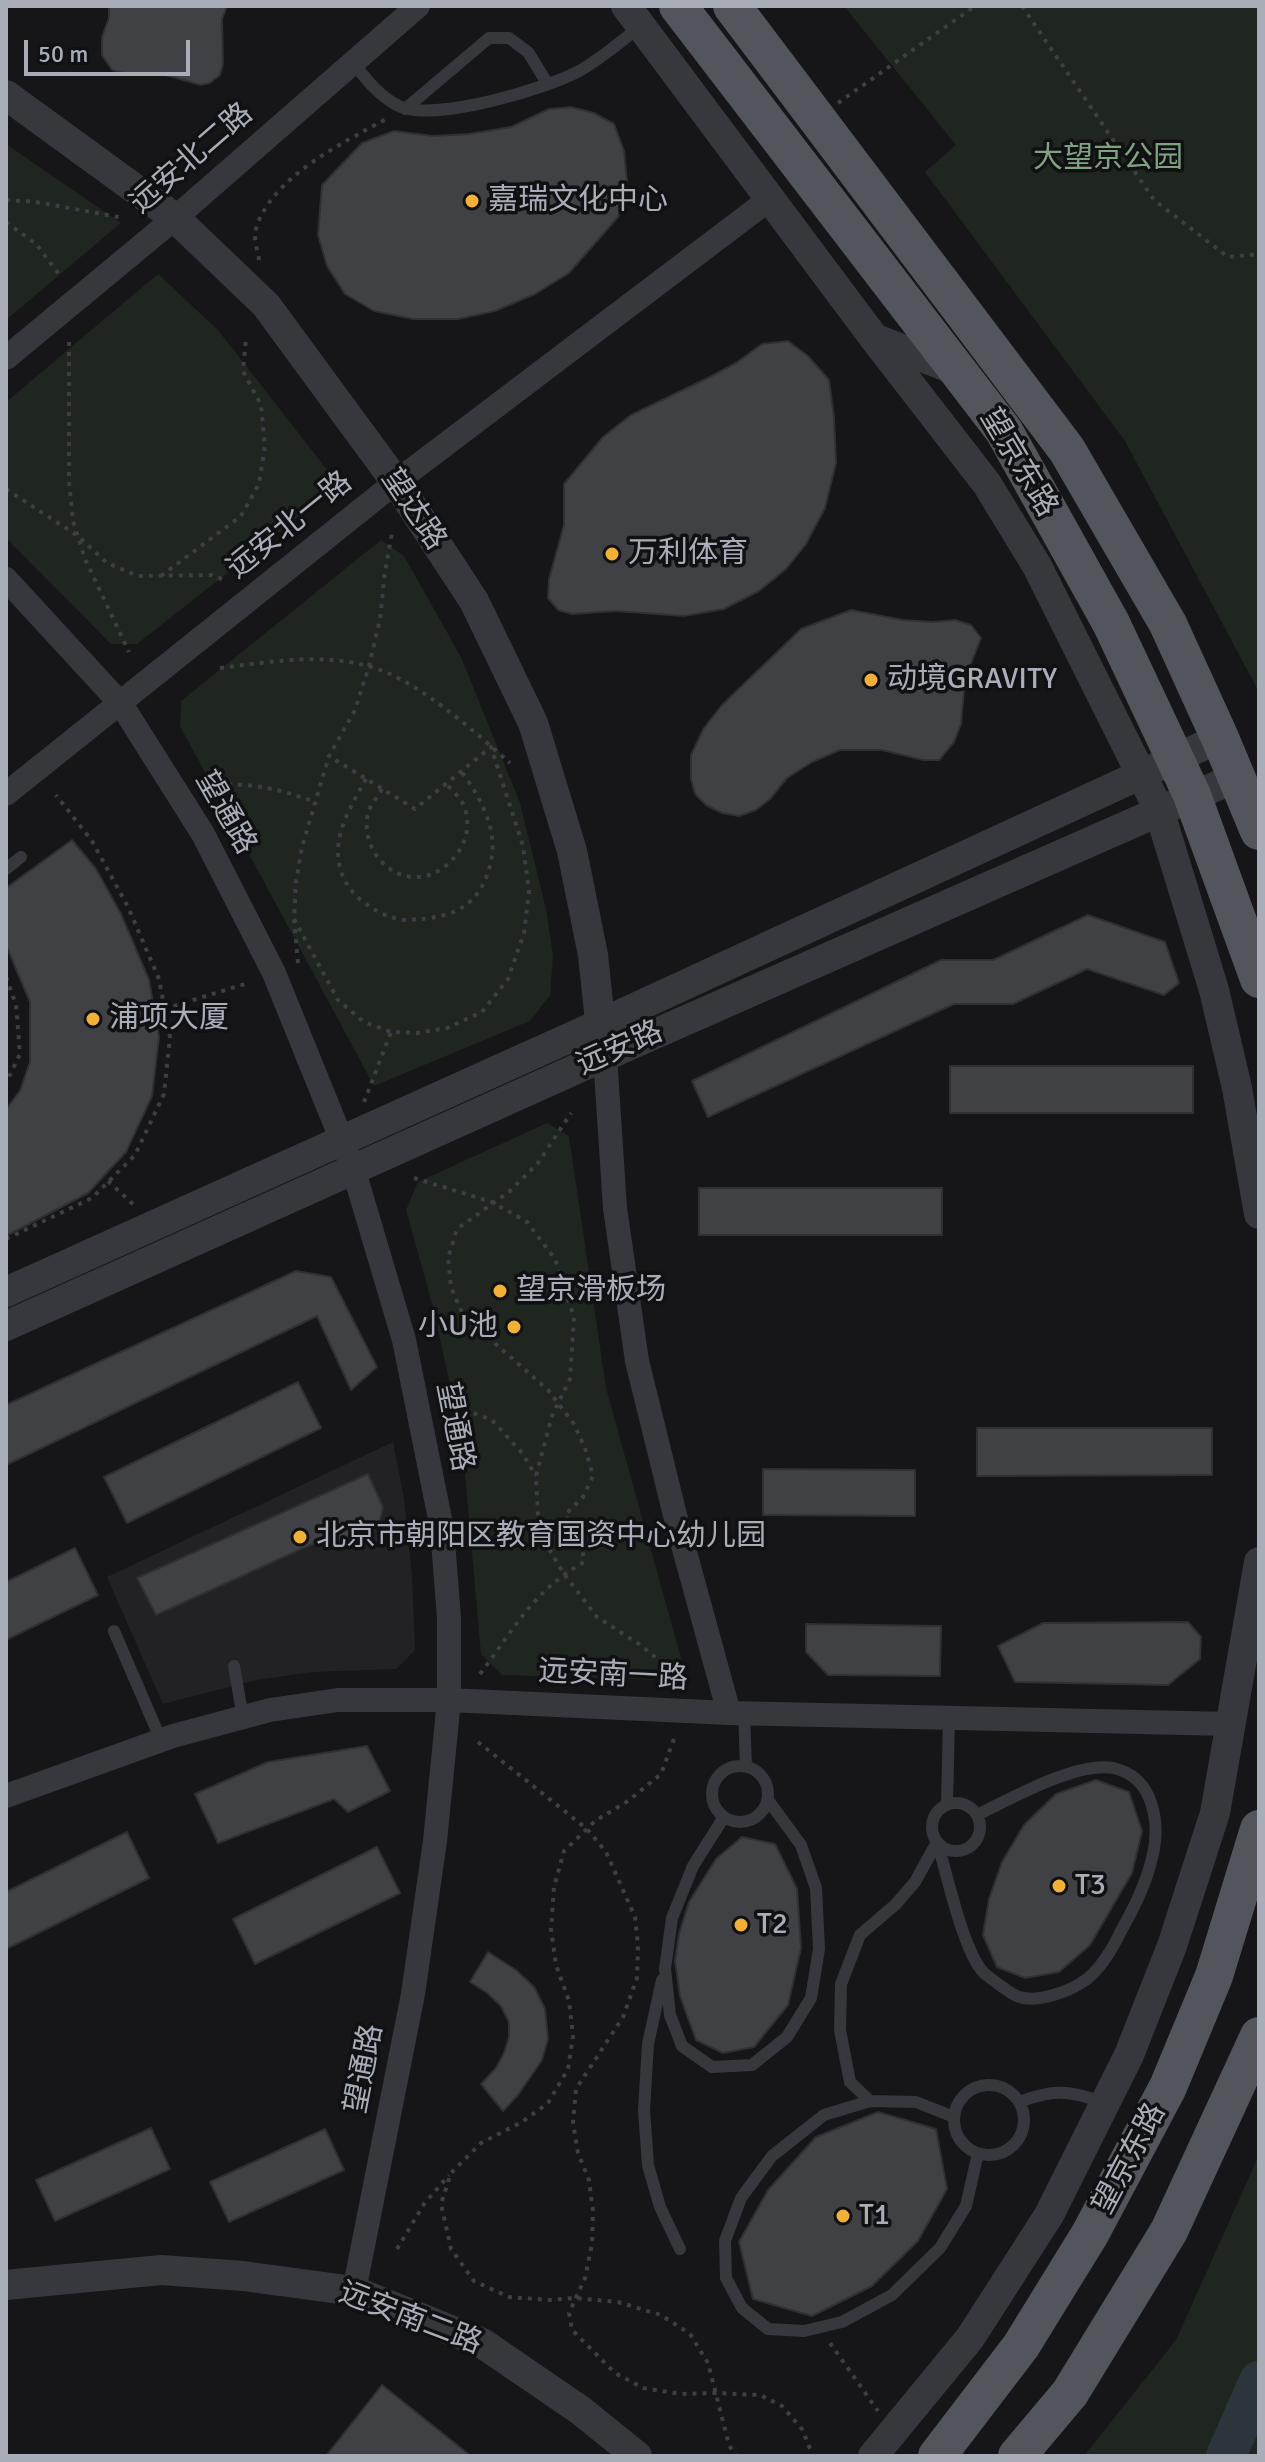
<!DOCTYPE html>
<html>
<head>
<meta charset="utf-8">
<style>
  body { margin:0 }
  #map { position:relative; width:1265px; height:2462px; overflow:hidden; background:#161618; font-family:Signika,sans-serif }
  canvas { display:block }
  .frame { position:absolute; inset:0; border:8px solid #a8adb8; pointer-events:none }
  .scale { position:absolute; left:24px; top:40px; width:166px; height:36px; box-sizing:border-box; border:4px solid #a8adb8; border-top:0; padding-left:10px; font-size:24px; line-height:28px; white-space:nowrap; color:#a8adb8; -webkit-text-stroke:6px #111113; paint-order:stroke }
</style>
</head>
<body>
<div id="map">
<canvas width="1265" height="2462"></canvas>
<div class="frame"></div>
<div class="scale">50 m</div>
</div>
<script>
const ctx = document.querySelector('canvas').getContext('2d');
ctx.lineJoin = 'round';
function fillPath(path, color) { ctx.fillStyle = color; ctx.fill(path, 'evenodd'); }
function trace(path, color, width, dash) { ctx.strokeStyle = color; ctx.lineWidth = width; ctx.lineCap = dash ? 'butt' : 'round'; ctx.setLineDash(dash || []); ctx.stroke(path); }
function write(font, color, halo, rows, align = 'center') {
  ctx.font = font + ' Signika,"Noto Sans SC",sans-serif'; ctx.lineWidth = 7; ctx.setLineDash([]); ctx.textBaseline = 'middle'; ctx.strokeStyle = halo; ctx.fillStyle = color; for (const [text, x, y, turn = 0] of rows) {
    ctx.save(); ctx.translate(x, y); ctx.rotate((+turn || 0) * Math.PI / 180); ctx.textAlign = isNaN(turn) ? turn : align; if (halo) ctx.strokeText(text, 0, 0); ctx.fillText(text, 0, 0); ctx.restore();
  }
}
fillPath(new Path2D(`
  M393,1442L404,1498L412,1575L415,1650L396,1669L313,1672L256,1680L163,1704L107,1577Z`), '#222225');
fillPath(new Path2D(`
  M844,6H1259V692L1125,441L925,172L956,145Z
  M6,144L121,223L6,320Z
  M158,274L218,330L339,485L137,644H111L6,538V402Z
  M381,540L404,556L461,657L520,803L546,909L553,956L550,995L530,1021L374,1086L180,726L181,701Z
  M547,1123L569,1136L606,1388L683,1665L664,1680L502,1675L481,1654L462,1439L433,1307L406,1210L418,1182Z
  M1259,2155V2456H1084L1176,2340Z`), '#1e261f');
trace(new Path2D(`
  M1226,2456L1259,2381`), '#2c353c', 40);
const building = new Path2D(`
  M109,6H227L222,19L223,64L220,75L210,83L200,85L170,76L152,73L131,75L112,70L102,55V37L109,18Z
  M571,107L594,113L614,124L624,151L627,182L618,217L569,273L535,294L495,311L458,319H413L374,311L345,294L327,266L318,235L322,185L362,143L394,131L433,136L469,134L511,127L549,109Z
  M788,341L808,356L829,380L834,417L836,463L825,508L806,544L786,569L759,591L724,609L684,616L616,611L572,614L558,610L548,598L549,579L564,525V484L603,437L631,415L710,377L736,363L762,344Z
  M851,610L903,620L932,622L955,620L971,625L981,638L965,679L961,724L954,742L939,760H923L882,750H840L812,762L787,778L770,799L756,810L739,816L722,813L706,805L695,794L691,779V755L704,728L722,705L801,629Z
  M72,840L96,869L121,914L149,980L159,1037L152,1096L126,1152L88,1193L6,1236V1109L20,1091L30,1062V1002L6,945V888Z
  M1088,915L1165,942L1179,983L1164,995L1087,969L1013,1004H954L708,1117L692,1081L941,960H993Z
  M950,1066H1193V1113H950Z
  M699,1188H942V1235H699Z
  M296,1271L331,1277L377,1367L351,1390L317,1316L6,1465V1405Z
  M298,1382L321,1428L127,1523L104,1477Z
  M977,1428H1212V1475L977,1476Z
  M763,1469L915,1470V1516L763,1515Z
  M368,1474L383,1507L380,1521L373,1532L356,1543L338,1546L321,1540L156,1615L137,1578Z
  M75,1548L98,1595L6,1640V1582Z
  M1188,1622L1201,1637L1200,1659L1168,1685L1015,1682L998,1646L1043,1623Z
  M806,1624L941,1626L940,1676L828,1675L806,1652Z
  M367,1746L390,1791L348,1812L334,1799L218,1843L195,1794L268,1762Z
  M1096,1780L1129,1792L1142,1831L1132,1873L1090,1945L1059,1972L1025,1978L997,1967L983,1935L989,1899L1002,1862L1024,1825L1056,1794Z
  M127,1832L149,1878L6,1949V1892Z
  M742,1837L775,1844L797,1889L801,1948L788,2005L754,2047L723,2053L696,2040L680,1996L675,1961L679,1934L689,1902L716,1859Z
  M377,1847L400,1893L255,1964L233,1919Z
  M488,1952L516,1970L534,1987L545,2009L548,2039L542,2060L518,2095L503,2111L481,2084L496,2068L504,2053L509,2037V2022L501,2006L486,1992L470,1982Z
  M878,2112L936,2129L947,2189L918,2241L872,2286L812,2316L753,2299L739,2242L768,2190L816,2137Z
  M151,2128L170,2169L55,2221L36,2180Z
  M325,2129L344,2170L229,2222L210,2182Z
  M382,2385L471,2456H326Z`);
fillPath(building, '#404145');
trace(building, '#303034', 2);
trace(new Path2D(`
  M1022,6L1154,200L1228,257L1259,254
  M838,103L975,6
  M6,200L36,202L124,218
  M6,222L36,244L62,278
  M259,260C258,251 253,239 256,229C270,178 344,142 388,118
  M69,342V482L73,521L85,559L129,652
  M6,489L78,536L107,563L138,576L212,575L224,580
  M161,576L241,516L259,484L265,446L261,405L243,371L246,338
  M220,668C269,662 319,653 368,666C415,678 474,731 510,763
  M366,779C355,799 343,818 339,840C335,863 343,886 361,900C372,909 384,916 398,919C406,921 415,919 422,919C434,918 453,914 463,907C485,893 495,861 492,837C489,813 475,790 461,771
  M208,785C253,783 273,787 315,802
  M382,789C378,796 372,803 369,810C359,840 382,876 414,877C450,878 480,835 462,802C458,796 451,789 446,784
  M294,919L338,1000L364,1022L391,1032L417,1033L447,1028L482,1012L508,979L524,933L529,891L523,846L491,747L415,809L329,756
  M298,963L294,919L296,882L302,847L329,756L355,710L369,666L380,619L385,572L392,533
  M6,977L16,1005L20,1054L6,1083
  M164,1009L245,984
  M364,1102L391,1032
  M414,1178L492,1202L527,1222L555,1259L574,1317L570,1379L552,1416L536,1476L538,1515L548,1547L564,1574L597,1617L639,1644L665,1665L683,1686
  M108,1181L136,1207
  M6,1239L92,1198L135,1155L164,1094L170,1037L159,979L128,907L92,841L56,795
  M455,1406L492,1420L522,1453L536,1476
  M480,1674C515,1628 532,1592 584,1562L581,1540L565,1515L583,1497L593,1476L585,1448L574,1424L548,1390L463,1315L451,1287L448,1258L457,1229L510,1191L538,1163L571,1113
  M674,1739L661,1774L628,1801L595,1821L564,1851L554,1887L551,1929L556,1965L569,2001L573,2036L568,2069L548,2103L522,2122L481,2143L451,2173L441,2204L451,2249L474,2281L509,2297L550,2300L575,2298L618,2302L661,2315L690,2334L708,2363L729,2445L736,2456
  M478,1742L587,1829L606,1852L635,1917L638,1946L637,1978L623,2017L576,2089L573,2123L578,2153L589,2180L593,2211L592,2244L585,2278L569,2313L572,2330L615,2373L643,2388L681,2394L716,2393L760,2395L782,2406L802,2429L813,2456
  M397,2249L424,2204L449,2175
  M830,2343L878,2411`), '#3d3f44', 4, [4, 6]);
trace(new Path2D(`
  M352,61C366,79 380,98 401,107C437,121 547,89 581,70C602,58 621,41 641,26
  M405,109L489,38H509L528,52L547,83
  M6,869L21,857
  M114,1631L161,1740
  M234,1666L243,1718
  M744,1713L746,1766
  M712 1794a28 28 0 1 1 56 0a28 28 0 1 1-56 0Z
  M932 1827a24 24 0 1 1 48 0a24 24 0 1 1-48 0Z
  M947,1805L949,1718
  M724,1817L693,1866L672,1918L665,1969L670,2015L682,2046L712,2067L752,2065L787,2037L811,1998L819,1949L816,1888L801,1845L768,1800
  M937,1842C947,1873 963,1952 984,1973C990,1978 1012,1995 1019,1997C1039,2003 1071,1991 1087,1979C1102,1967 1114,1946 1122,1929C1134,1908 1145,1886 1151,1862C1161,1827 1156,1777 1113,1768C1077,1761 1010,1799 977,1815
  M662,1980L648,2044L644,2110L648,2165L660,2207L680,2249
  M954 2120a35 35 0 1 1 70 0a35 35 0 1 1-70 0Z
  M870,2101L850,2082L840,2030L841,1984L860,1935L896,1904L915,1882L937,1842
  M1019,2102C1053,2089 1070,2090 1104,2103
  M954,2117L916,2102L870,2101L824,2115L772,2156L741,2198L725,2241L726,2278L742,2308L768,2329L804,2331L842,2322L892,2295L940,2248L966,2206L978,2153`), '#37383d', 12);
trace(new Path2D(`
  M6,358L175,218L418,6
  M6,579L121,704L203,834L274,973L353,1168L404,1340L442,1529L449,1618V1700L435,1841L413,1994L354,2291
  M6,794L396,482L771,198
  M605,1056L615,1208L637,1361L677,1523L729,1713
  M6,1796L173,1736L270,1710L338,1700H449L729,1713L1231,1724`), '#37383d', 24);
trace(new Path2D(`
  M626,6L874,338L987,484L1037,566L1159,810L1214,990L1237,1088L1259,1214
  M6,95L175,218L266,305L396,482L474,601L533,723L572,851L593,955L602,1040
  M876,339L958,371
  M6,1292L600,1024L1220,738
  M6,1326L605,1056L1237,777
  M6,2285L161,2270L243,2276L354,2291L482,2343L580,2410L637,2456
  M873,2456L970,2338L1049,2215L1129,2055L1172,1946L1215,1813L1259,1562`), '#37383d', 30);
trace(new Path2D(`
  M678,6L1004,431L1111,623L1192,795L1259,979
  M732,6L1067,450L1168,624L1220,738L1259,831
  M937,2456L1021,2346L1090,2234L1168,2087L1214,1976L1259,1829
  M1017,2456L1070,2393L1169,2231L1259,2036`), '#53555c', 38);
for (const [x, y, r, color] of [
  [472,201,8,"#f2b134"],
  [612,554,8,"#f2b134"],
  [871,680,8,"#f2b134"],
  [93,1019,8,"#f2b134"],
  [500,1291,8,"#f2b134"],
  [514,1327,8,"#f2b134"],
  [300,1537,8,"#f2b134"],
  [1059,1886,8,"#f2b134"],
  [741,1925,8,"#f2b134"],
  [843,2216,8,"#f2b134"]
]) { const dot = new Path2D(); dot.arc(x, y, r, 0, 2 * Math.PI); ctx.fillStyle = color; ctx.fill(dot); trace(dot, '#111113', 3); }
write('30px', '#a8adb8', '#111113', [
  ["远安北二路",192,159,-41],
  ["望京东路",1018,463,59],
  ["望达路",413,510,56],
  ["远安北一路",290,526,-39],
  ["望通路",225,813,60],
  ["远安路",620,1049,-24],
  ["望通路",454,1427,79],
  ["远安南一路",613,1676,3],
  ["望通路",365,2069,-79],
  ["望京东路",1130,2159,-62],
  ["远安南二路",410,2319,21]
]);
write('30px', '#7fa381', '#111113', [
  ["大望京公园",1108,159]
]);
write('30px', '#a8adb8', '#111113', [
  ["嘉瑞文化中心",488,201],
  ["万利体育",628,554],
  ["动境GRAVITY",887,680],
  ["浦项大厦",109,1019],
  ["望京滑板场",516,1291],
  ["小U池",498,1327,"right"],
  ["北京市朝阳区教育国资中心幼儿园",316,1537],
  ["T3",1075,1886],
  ["T2",757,1925],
  ["T1",859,2216]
], 'left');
</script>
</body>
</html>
